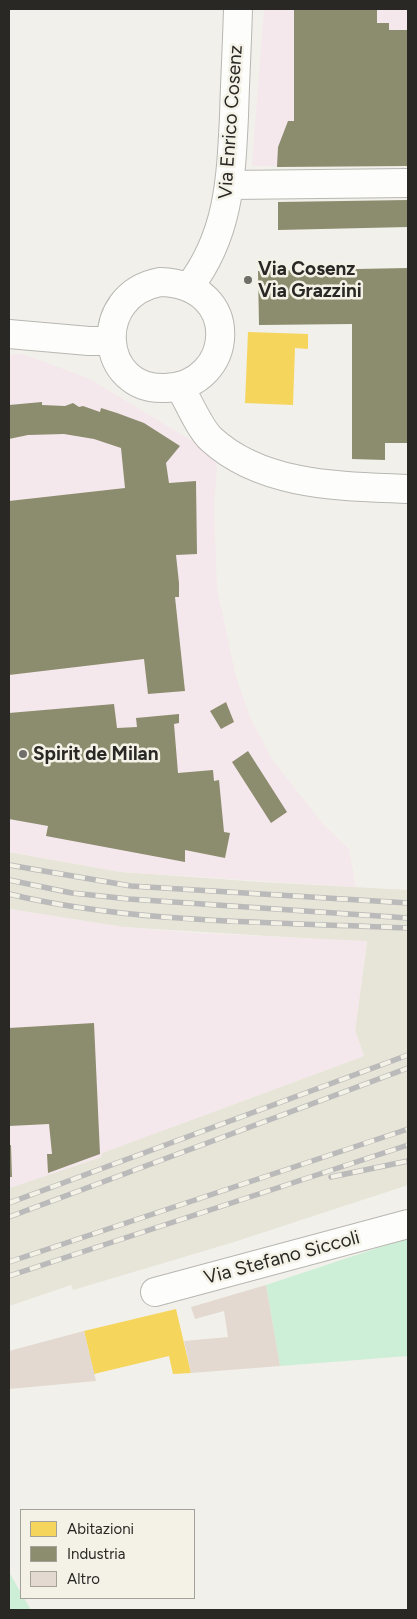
<!DOCTYPE html>
<html>
<head>
<meta charset="utf-8">
<style>
  body { margin:0 }
  #map { position:relative; width:417px; height:1619px; overflow:hidden; background:#f1f0ea; font-family:Figtree,sans-serif }
  canvas { display:block }
  .frame { position:absolute; inset:0; border:10px solid #292824; pointer-events:none }
  .legend { position:absolute; left:20px; top:1509px; width:175px; height:90px; box-sizing:border-box; background:#f4f2e7; border:1px solid #a3a199; margin:0; padding:6px 9px; list-style:none; font-size:15px; color:#292824 }
  .legend li { display:flex; align-items:center; gap:10px; height:25px }
  .legend b { width:25px; border:1px solid #a3a199 }
</style>
</head>
<body>
<div id="map">
<canvas width="417" height="1619"></canvas>
<div class="frame"></div>
<ul class="legend">
<li><b style="height:14px;background:#f6d55c"></b>Abitazioni</li>
<li><b style="height:14px;background:#8c8c6e"></b>Industria</li>
<li><b style="height:14px;background:#e3d9d0"></b>Altro</li>
</ul>
</div>
<script>
const ctx = document.querySelector('canvas').getContext('2d');
ctx.lineJoin = 'round';
function fillPath(path, color) { ctx.fillStyle = color; ctx.fill(path, 'evenodd'); }
function trace(path, color, width, dash) { ctx.strokeStyle = color; ctx.lineWidth = width; ctx.lineCap = dash ? 'butt' : 'round'; ctx.setLineDash(dash || []); ctx.stroke(path); }
function write(font, color, halo, rows, align = 'center') {
  ctx.font = font + ' Figtree,sans-serif'; ctx.lineWidth = 5; ctx.setLineDash([]); ctx.textBaseline = 'middle'; ctx.strokeStyle = halo; ctx.fillStyle = color; for (const [text, x, y, turn = 0] of rows) {
    ctx.save(); ctx.translate(x, y); ctx.rotate((+turn || 0) * Math.PI / 180); ctx.textAlign = isNaN(turn) ? turn : align; if (halo) ctx.strokeText(text, 0, 0); ctx.fillText(text, 0, 0); ctx.restore();
  }
}
fillPath(new Path2D(`
  M9,852L121,872L260,882L408,890V1185L234,1242L73,1290L71,1285L9,1306V1188L101,1157L102,1153L364,1056L355,1030L367,942L123,927L9,909Z`), '#e7e4d8');
fillPath(new Path2D(`
  M264,9H408V166H252Z
  M22,354L88,378L214,454L217,470L214,506L217,589L236,677L250,717L272,759L322,823L349,849L356,887L121,872L9,852V355Z
  M9,909L123,927L196,933L367,941L355,1030L364,1056L102,1153L101,1157L9,1188Z`), '#f5e8ec');
fillPath(new Path2D(`
  M408,1238V1356L280,1366L266,1285Z
  M9,1572L21,1593V1598H24L31,1610H9Z`), '#cdeed7');
fillPath(new Path2D(`
  M248,332L308,334V349L295,348L293,405L245,403Z
  M176,1309L191,1373L173,1374L169,1356L94,1374L84,1331Z`), '#f6d55c');
fillPath(new Path2D(`
  M294,9H377V23H389V30H408V166L277,167L278,147L288,121H294Z
  M408,200V227L278,230V202Z
  M408,268V443H385V460L352,459V324L259,325L258,271Z
  M42,402V405L65,406L73,403L79,407L83,406L100,412L101,408L117,413L144,423L180,446L166,463L169,483L196,481L197,554L176,555L179,583V597H175L185,691L148,694L144,659L9,675V501L125,488L121,448L94,439L64,434L28,435L9,439V405Z
  M226,702L234,722L221,729L210,711Z
  M114,704L117,728L137,727L136,718L179,714V723L174,724L178,773L213,770L214,781L219,780L224,832L230,833L225,858L185,850V862L46,836L48,826L9,819V713Z
  M248,751L287,812L271,823L232,762Z
  M94,1023L100,1154L48,1173L47,1154H52L49,1124L9,1126V1028Z
  M9,1145H11L12,1177H9Z`), '#8c8c6e');
fillPath(new Path2D(`
  M266,1285L280,1366L191,1373L184,1341L228,1337L224,1311L195,1319L191,1307Z
  M84,1331L96,1381L9,1389V1351Z`), '#e3d9d0');
const minor = new Path2D(`
  M230,185L408,183
  M160,282C244,284 235,386 165,388C99,391 91,295 160,282Z
  M189,287C229,235 231,179 234,116C235,80 237,45 238,9
  M9,334L89,341H112
  M180,387C188,401 200,429 211,439C263,487 343,486 408,489
  M155,1292L408,1224`);
trace(minor, '#b8b7b2', 30);
trace(minor, '#fdfdfc', 28);
const rail = new Path2D(`
  M9,865L131,886L408,903
  M9,880L72,893L129,899L408,918
  M9,894C133,924 280,922 408,928
  M331,1177L408,1161
  M9,1203L408,1055
  M9,1217L408,1068
  M9,1262L408,1129
  M9,1276L408,1145`);
trace(rail, '#bbbaba', 5.5);
trace(rail, '#f4f2e7', 4, [11]);
for (const [x, y, r, color] of [
  [248,280,5,"#6f6e69"],
  [23,754,5,"#6f6e69"]
]) { const dot = new Path2D(); dot.arc(x, y, r, 0, 2 * Math.PI); ctx.fillStyle = color; ctx.fill(dot); trace(dot, '#f4f2e7', 2); }
write('19px', '#292824', '#f4f2e7', [
  ["Via Enrico Cosenz",231,122,-86],
  ["Via Stefano Siccoli",282,1258,-15]
]);
write('bold 19px', '#292824', '#f4f2e7', [
  ["Via Cosenz",258,269],
  ["Via Grazzini",258,291],
  ["Spirit de Milan",33,754]
], 'left');
</script>
</body>
</html>
